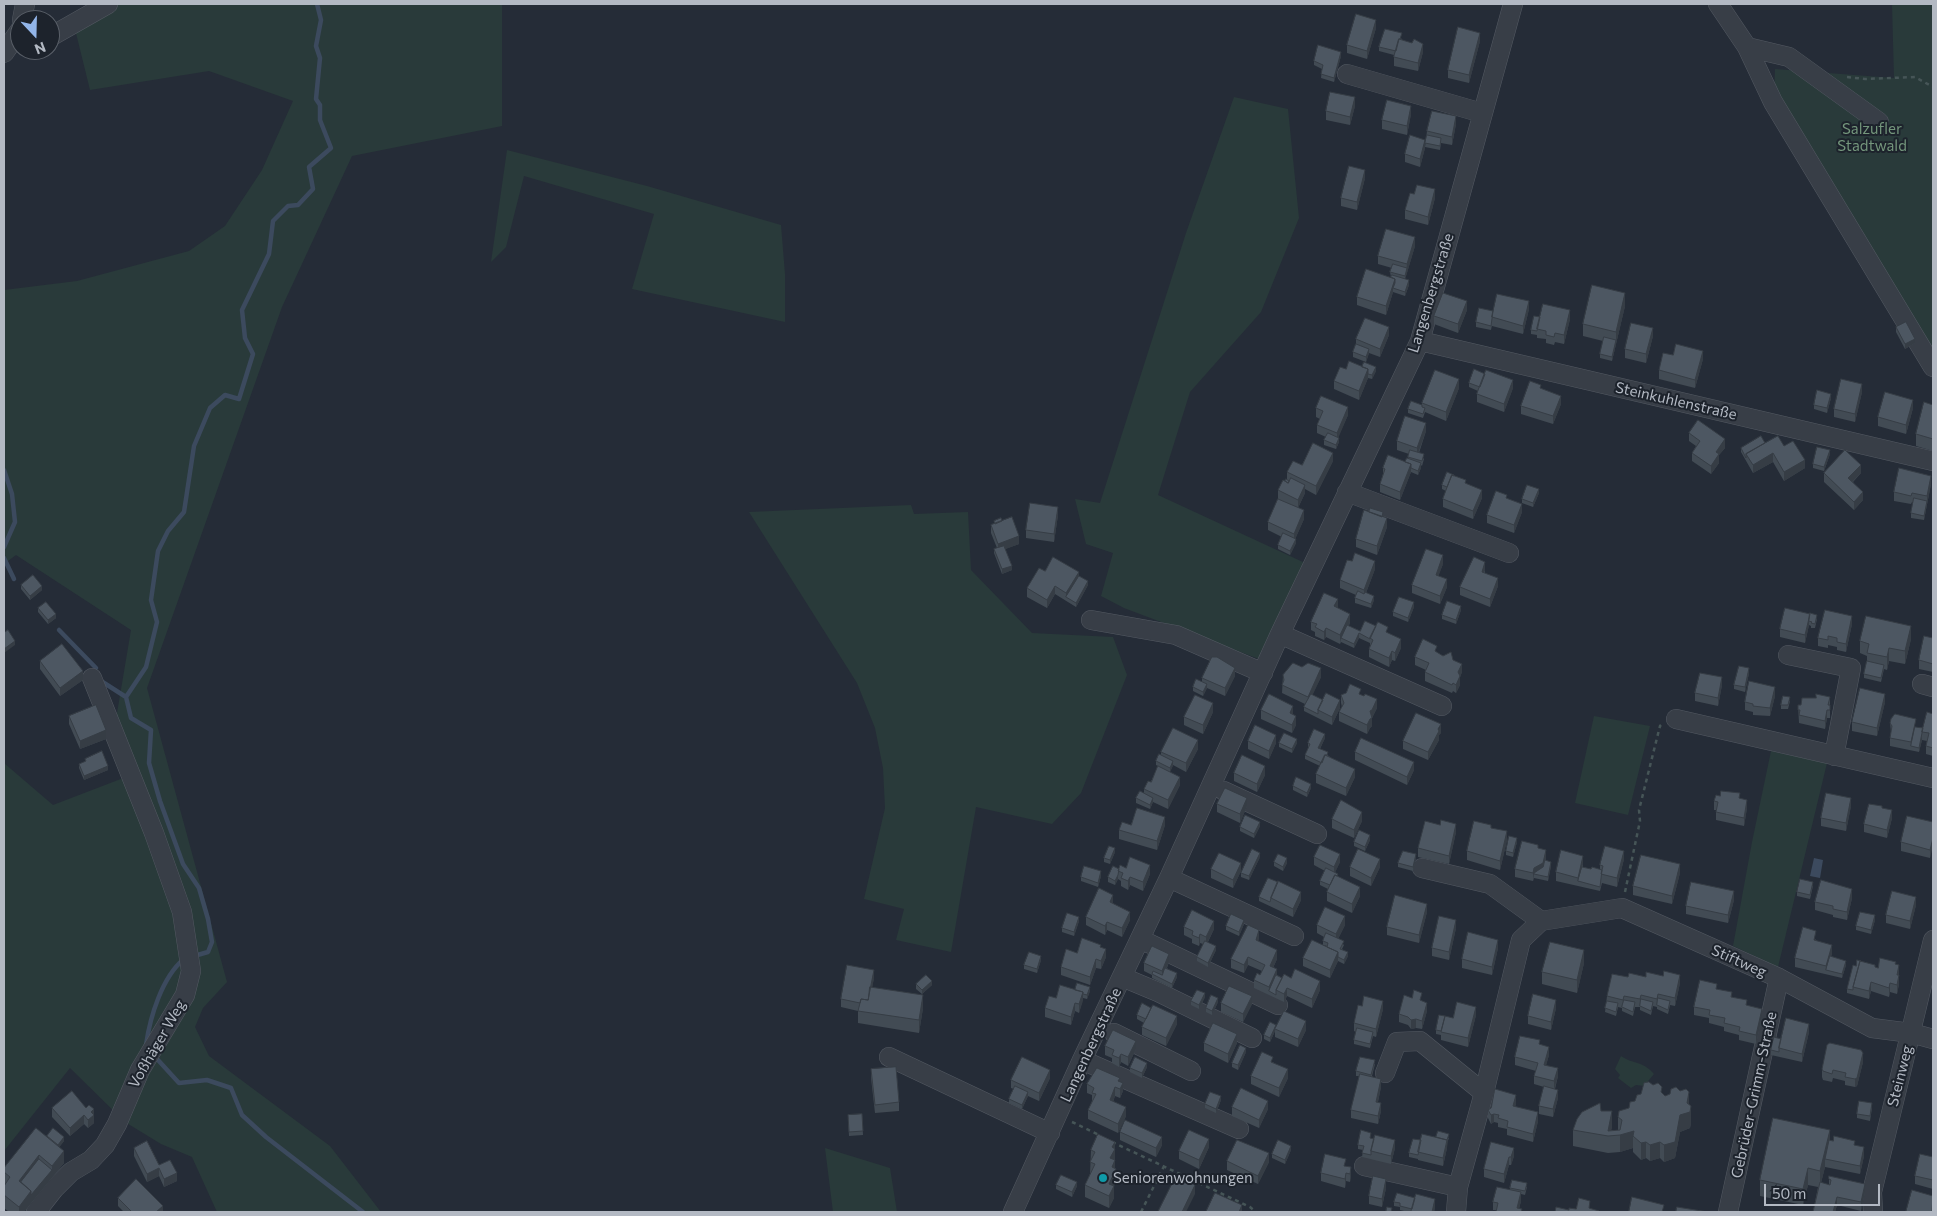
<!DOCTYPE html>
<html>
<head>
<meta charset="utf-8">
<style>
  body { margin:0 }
  #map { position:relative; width:1937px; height:1216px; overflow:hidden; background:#252c37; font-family:Commissioner,sans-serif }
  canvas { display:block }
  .frame { position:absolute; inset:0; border:5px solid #b3b9c3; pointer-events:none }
  .north { position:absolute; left:10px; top:10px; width:50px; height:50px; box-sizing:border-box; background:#1d232c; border:1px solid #595f68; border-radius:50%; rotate:159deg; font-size:14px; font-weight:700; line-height:20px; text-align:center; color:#b3b9c3 }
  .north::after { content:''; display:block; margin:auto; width:18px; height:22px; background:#92b5e9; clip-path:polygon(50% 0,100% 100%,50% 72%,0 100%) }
  .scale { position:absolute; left:1764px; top:1184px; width:116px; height:22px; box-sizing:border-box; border:2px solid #b3b9c3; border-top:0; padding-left:6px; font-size:15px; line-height:18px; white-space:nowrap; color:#b3b9c3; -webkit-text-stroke:4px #1d232c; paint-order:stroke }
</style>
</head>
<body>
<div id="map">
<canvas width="1937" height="1216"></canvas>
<div class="frame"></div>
<div class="north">N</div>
<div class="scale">50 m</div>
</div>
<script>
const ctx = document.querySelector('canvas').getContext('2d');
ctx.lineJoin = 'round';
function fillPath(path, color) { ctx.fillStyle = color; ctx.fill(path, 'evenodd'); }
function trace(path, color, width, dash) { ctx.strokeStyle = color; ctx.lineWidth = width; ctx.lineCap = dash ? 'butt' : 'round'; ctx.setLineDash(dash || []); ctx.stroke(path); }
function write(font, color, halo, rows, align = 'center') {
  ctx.font = font + ' Commissioner,sans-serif'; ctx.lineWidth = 4; ctx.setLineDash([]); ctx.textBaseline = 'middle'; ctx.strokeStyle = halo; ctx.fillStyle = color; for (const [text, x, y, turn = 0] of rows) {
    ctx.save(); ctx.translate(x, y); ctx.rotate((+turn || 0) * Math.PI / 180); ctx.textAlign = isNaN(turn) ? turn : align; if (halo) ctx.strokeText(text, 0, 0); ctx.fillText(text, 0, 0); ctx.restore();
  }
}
fillPath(new Path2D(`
  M115,4H502V126L352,156L282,307L147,688L227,982L203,1008L195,1027L209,1056L330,1146L381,1212H217L192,1157L161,1144L125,1122L70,1068L4,1151V763L53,805L139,772L116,719L131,630L16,555L4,564V290L77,281L189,251L225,226L262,170L293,101L209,71L90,90L75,29Z
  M1892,4H1933V352L1774,97L1775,69L1894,78Z
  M1234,97L1288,109L1299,218L1261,312L1190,392L1158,495L1305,563L1259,659L1124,608L1101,596L1113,553L1086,544L1075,499L1100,503L1186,233Z
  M507,150L647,186L781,225L785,274V322L632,289L654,214L524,176L506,247L491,262Z
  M911,505L914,514L968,512L971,570L1032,633L1113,637L1127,675L1081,793L1052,824L976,807L951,952L896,940L904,909L864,899L885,808L883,768L875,728L857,683L749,512Z
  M1594,716L1650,726L1628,815L1575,803Z
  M1771,751L1827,763L1778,967L1733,946L1752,842Z
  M1621,1056C1634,1065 1642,1060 1654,1074L1644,1086L1636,1085L1631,1088L1618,1078L1620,1075L1615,1069Z
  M825,1148L890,1168L897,1212H833Z`), '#293a3a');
fillPath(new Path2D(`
  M1814,858L1823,860L1820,878L1810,876Z`), '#3c4a5e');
trace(new Path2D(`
  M4,470L12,494L15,522L4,547
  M4,558L14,579
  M59,630L96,668
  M101,681L126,697
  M194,956L208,952L212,942L208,919L199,888L183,864L160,801L149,763L151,730L131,718L126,697L146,667L157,622L151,600L158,551L168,531L184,512L194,446L210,408L225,395L239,399L253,354L245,338L242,310L269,254L273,221L288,206L298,205L313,189L309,167L331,148L320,120V105L316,99L320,58L316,46L321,20L317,4
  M146,1045C150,1017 162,977 184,959
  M158,1060L179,1083L207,1080L231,1088L242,1115L266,1137L363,1212`), '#3c4a5e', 4.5);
const minor = new Path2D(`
  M1718,4L1747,47L1773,102L1933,367
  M22,20L25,4
  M50,37L108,4
  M1747,47L1789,57L1879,122
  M4,53L20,30
  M1347,74L1482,113
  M1420,341L1933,461
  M1347,492L1509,553
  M1091,620L1176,635L1263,673
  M1280,634L1442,706
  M1788,655L1851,668L1834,756
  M1922,684L1933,687
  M1676,719L1933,778
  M1224,791L1317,834
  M1422,868L1490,884L1541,921L1622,908L1779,978L1872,1028L1911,1033L1933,1039
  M1169,878L1294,936
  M1140,939L1278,1005
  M1122,977L1158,992L1252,1038
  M1114,1033L1191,1071
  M889,1057L1050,1133
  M1082,1060L1239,1129
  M1385,1073L1397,1042L1420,1041L1484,1093
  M1364,1166L1458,1187
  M36,1212L54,1189L71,1172L91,1160L105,1145L117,1124L140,1070L185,995L191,971L182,912L154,833L92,678
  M1013,1212L1082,1060L1169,878L1280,634L1420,341L1513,4
  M1456,1212L1458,1187L1484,1093L1521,940L1541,921
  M1728,1212L1779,978
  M1873,1212L1872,1192L1933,940`);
trace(minor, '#535962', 20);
trace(new Path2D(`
  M1847,77L1865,79L1915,77L1933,87
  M1625,892L1640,821L1639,810L1660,726L1661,725
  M1072,1122L1101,1136
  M1112,1142L1250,1207L1256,1212
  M1141,1212L1164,1166`), '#465557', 2.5, [4, 4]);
trace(minor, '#383e47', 19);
fillPath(new Path2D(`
  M1376,28L1367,59L1347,53V45Z
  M1402,38L1401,39L1423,52L1418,71L1394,66V55L1379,51V47Z
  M1480,41L1469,83L1448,78V70Z
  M1341,56L1334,82L1321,78L1322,69L1314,65V61Z
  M1355,106L1350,125L1326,120V111Z
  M1411,114L1407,135L1382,129V120Z
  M1456,124L1452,145L1441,143L1440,150L1425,147L1427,131Z
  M1876,126H1884V135L1877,136Z
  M1425,148L1420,167L1405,162V154Z
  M1365,178L1357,210L1341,206V198Z
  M1414,194L1435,198L1428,225L1405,219V210Z
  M1415,246L1405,279L1409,285L1405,296L1393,292L1386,315L1357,305V297L1391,277L1390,272L1392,268L1378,264V256Z
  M1625,306L1612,361L1600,358V354L1603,341L1583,336V324Z
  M1529,309L1523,334L1492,326V325L1491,330L1476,327V322L1493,311Z
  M1467,310L1458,333L1434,324V316Z
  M1540,317L1570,319L1564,344L1555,342L1554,345L1546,343V339L1537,338V335L1531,334V330Z
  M1896,327L1915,343L1905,349L1896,332Z
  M1389,335L1380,357L1369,353L1366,362L1353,357V352L1356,344V339Z
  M1653,336L1646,363L1625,358V349Z
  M1673,355L1703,359L1695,388L1659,379V370Z
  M1362,367L1376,371L1372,379L1368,378L1359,400L1334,389V381L1346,369Z
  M1469,383L1513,388L1504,412L1477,402V394L1478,391L1469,387Z
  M1459,388L1446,421L1425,412L1423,418L1408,413V409L1422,405V403Z
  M1541,388L1561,404L1553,424L1521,414V406Z
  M1862,392L1855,422L1834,417V409Z
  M1831,398L1827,413L1814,409V405Z
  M1933,405V451L1916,446V434Z
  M1316,408L1348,415L1338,437L1339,442L1336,449L1324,445V440L1326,437L1317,433V425L1320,419L1316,417Z
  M1913,408L1906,434L1878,426V417Z
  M1426,431L1419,453L1424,459L1422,466L1421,465V468L1418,475L1411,472L1400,500L1380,492V484L1383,474V468L1405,462L1408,458L1409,454L1397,450V441Z
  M1689,433L1725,448L1719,455V463L1711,474L1692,461V453L1696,446L1689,441Z
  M1765,443L1784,446L1805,468L1784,481L1773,462L1753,473L1741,452V448Z
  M1830,454L1824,471L1813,468V464Z
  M1333,461L1316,495L1305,489V493L1298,508L1304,519L1295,539L1296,543L1290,555L1278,549V545L1282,537L1268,530V522L1278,499V490L1287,480V472L1302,465Z
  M1824,473H1861L1853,482L1863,500L1854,510L1824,482Z
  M1454,476L1466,483L1482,498L1473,519L1443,507V499L1446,491L1442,489V485Z
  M1931,484L1924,520L1911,518V513L1913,502H1912L1911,504L1894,501V492Z
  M1539,493L1533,507L1522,503V499Z
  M1507,498L1522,512L1514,533L1487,523V515Z
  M1058,515L1054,542L1026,538V530Z
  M1383,517L1387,527L1377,555L1356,547V539Z
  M994,521H1002L1019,544L1005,549L1012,570L1002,574L994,553V549L997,548L991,533V525L994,524Z
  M1443,564L1438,576L1447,587L1440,604L1412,593V585Z
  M1375,569L1366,593L1374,600L1371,608L1355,603V598L1356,595L1340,588V580Z
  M1485,570V573L1498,586L1490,607L1460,595V587Z
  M1045,571L1079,576L1088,585L1076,607L1055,594L1047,608L1027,597V588Z
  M21,585L42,590L30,600L21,589Z
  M1414,607L1408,622L1393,616V612Z
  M38,608L56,618L48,624L38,612Z
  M1338,608L1350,622L1349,626L1360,631L1388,633L1401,648L1395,661L1392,660L1389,667L1369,657V649L1370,646V643L1359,638L1354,648L1341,642L1340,644L1326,637L1324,640L1315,636V632L1311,630V622Z
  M1461,610L1456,624L1442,619V615Z
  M1817,619L1815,628H1811V626L1809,625L1805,643L1780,637V629Z
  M1852,624L1846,652L1837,650V647L1828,645V648L1818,646V638Z
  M1933,638V672L1919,669V660Z
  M1911,639L1905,664L1889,661L1887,670L1884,669L1881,682L1864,678V674L1867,661V656L1860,653V641Z
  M1437,653L1453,660L1462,672L1460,677V685L1456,693L1453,691L1452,693L1425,681V672L1426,670L1415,665V657Z
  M40,661L83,680L60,696L40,669Z
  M1749,673L1745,692L1734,689V685Z
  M1283,675L1321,677L1312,695L1340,708L1332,725L1304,711V707L1305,704L1282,693Z
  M1235,676L1225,696L1207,688L1203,696L1193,691V687L1202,682V678Z
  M1722,685L1718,706L1695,701V693Z
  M1341,695H1361L1377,708L1372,718V726L1370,728L1367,734L1339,721V712L1342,707L1341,703Z
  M1775,696L1770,716L1753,715V712L1745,710V702Z
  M1830,697V718H1827L1825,729L1799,723L1798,705H1801Z
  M1790,701L1788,709H1781V705Z
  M1885,702L1877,736L1852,731V722Z
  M1261,710L1293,715L1296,725L1292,733L1261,719Z
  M1213,712L1203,734L1184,725V717Z
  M1933,714V756L1926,754V746L1927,741L1922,740L1919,752L1890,746V738L1891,732L1890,723L1923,728Z
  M69,716L106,739L80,749L69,724Z
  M1441,733L1439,735V740L1428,760L1403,749V741Z
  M1325,738L1320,749L1355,777L1346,796L1316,783V774L1320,766L1305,759V755L1309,748L1308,747V743Z
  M1248,741L1276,743L1269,759L1248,749Z
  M1279,743H1297L1292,753L1279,747Z
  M1198,749L1186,772L1173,765L1170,772L1180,785L1168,809L1153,802L1150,809L1136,803V798L1144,793V789L1151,782L1158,766L1156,765V761L1161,755V752Z
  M1355,752L1414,770L1407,785L1355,760Z
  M85,759L108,770L84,780L79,768V764L85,762Z
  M1234,773L1265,775L1257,792L1234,781Z
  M1293,786L1311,788L1307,797L1293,790Z
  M1740,799L1747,808L1744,826L1716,820V810H1714V801Z
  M1217,804L1247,806L1240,823L1217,812Z
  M1851,806L1846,831L1821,826V818Z
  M1882,808L1892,818L1887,838L1864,832V824Z
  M1332,819L1362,821L1354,838L1332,828Z
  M1933,822L1930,858L1901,851V842Z
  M1131,825H1165L1157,850L1119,839V830Z
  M1260,826L1254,838L1240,831V827Z
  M1491,828L1507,840L1500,870L1467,860V851Z
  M1456,832L1449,864L1418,857V848Z
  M1370,840L1365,851L1354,846V842Z
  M1517,842L1513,857L1506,855V851Z
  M1538,848L1546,858V860L1551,866L1548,881L1534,878L1533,881L1515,877V869Z
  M1115,852L1110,864L1104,862V858Z
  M1260,857L1249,880L1241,877V873Z
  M1314,857L1340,862L1335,872L1338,877L1360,896L1352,913L1327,901V892L1328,889L1320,885V881L1325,871L1314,865Z
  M1416,858L1413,871L1398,867V863Z
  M1624,859L1617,887L1602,883L1600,891L1556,881V872L1583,864V867L1591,869H1600V865Z
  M1274,862L1287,863L1283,871L1274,866Z
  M1350,867H1380L1371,886L1350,876Z
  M1126,868L1150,874L1143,891L1130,885L1128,890L1121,886V881L1118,879L1115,885L1108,882V877L1119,869Z
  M1211,869L1241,871L1233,888L1211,878Z
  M1680,873L1672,904L1633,895V886Z
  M1101,876L1098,887L1081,881V877Z
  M1813,886L1810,899L1797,896V892Z
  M1259,897L1301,900L1293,917L1259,901Z
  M1852,898L1847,920L1833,917V915L1815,910V902Z
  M1734,900L1728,923L1686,914V906Z
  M1113,903V904L1130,920L1122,937L1107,930L1105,935L1086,925V917Z
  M1916,905L1910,929L1886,923V915Z
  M1427,912L1419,943L1387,935V927Z
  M1875,920L1871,934L1856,930V926Z
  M1079,921L1074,936L1062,932V928Z
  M1244,924L1239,936L1226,930V926Z
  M1317,925H1345L1338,939L1344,945L1342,949L1348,956L1344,964L1338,961L1330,978L1303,966V958L1327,946L1323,945V941L1324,937L1317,933Z
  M1184,927L1214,929L1208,942L1216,950L1208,967L1197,961V957L1203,944L1200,943L1199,946L1192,943V939L1184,935Z
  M1456,928L1449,960L1432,956V948Z
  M1259,939L1258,941L1277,959L1273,968L1277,975L1282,978H1291L1320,990L1312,1008L1287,996L1284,1002L1254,988V980L1260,975L1262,971L1248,965L1244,973L1231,968V959Z
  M1816,939V941L1832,953L1831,957L1846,965L1842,978L1795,967V958Z
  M1498,948L1492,975L1462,968V959Z
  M1077,953L1106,957L1101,969L1096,968L1090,985L1061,975V967Z
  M1041,960L1037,973L1024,969V965Z
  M1169,962L1167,968L1177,977L1172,988L1152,978V975L1144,971V963Z
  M1861,962L1878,968L1896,965L1899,974V984L1897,994L1890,992L1889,997L1871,991L1869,999L1847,993V989L1856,966Z
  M1584,963L1577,993L1542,984V972Z
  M1628,977H1646L1680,983L1675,1006L1670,1005L1668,1014L1657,1009V1007L1653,1006L1651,1015L1640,1010V1007H1635L1633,1016L1622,1011V1008L1618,1007L1616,1016L1605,1012L1607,996Z
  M874,978L872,987L923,1008L919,1033L858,1023V1011L841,1007V999Z
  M916,984L932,985L922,994L916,989Z
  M1717,989L1747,1005L1762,1017L1756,1044L1739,1040V1035L1724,1031V1027L1709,1023V1018L1694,1015V1007Z
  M1075,990L1090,991L1087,999L1083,998L1079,1013L1075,1011L1071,1025L1045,1017V1008Z
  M1205,997L1199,1009L1191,1005V1001Z
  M1422,1001L1427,1011L1422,1029L1416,1028L1411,1029L1408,1025L1399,1022V1014Z
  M1218,1002L1212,1015L1206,1012V1008Z
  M1221,1003L1252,1004L1243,1022L1221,1012Z
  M1151,1008L1177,1024L1166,1046L1142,1035V1027L1144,1023L1137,1019V1015Z
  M1556,1008L1551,1030L1528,1024V1016Z
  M1383,1009L1376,1037L1373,1036L1370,1048L1354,1044V1040L1356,1032L1354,1031V1023Z
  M1476,1015L1468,1047L1441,1040V1035L1436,1034V1030L1453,1018Z
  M1276,1027L1306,1030L1298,1047L1275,1037V1031L1270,1042L1264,1039V1035Z
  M1809,1032L1802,1062L1771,1055V1050L1781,1039Z
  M1204,1043H1237L1228,1063L1204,1051Z
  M1540,1045L1549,1055L1546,1065L1558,1076L1555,1089L1558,1098L1553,1117L1539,1114V1106L1544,1087L1534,1084V1076L1536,1071L1515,1065V1057Z
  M1105,1046L1136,1049L1128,1066L1121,1062L1119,1067L1112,1063V1058L1105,1055Z
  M1246,1052L1238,1070L1232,1067V1063Z
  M1273,1062L1288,1078L1279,1097L1251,1084V1076Z
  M1863,1062L1857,1086L1855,1087L1845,1085V1081L1833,1078L1832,1082L1823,1080L1822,1077V1069Z
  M1375,1064L1372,1076L1381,1087L1378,1102L1381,1111L1378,1124L1351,1118V1110L1359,1076H1356V1071Z
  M1147,1067L1142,1078L1130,1072V1068Z
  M871,1069L899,1102V1111L875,1113L871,1078Z
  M1050,1078L1039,1101L1028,1096L1022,1109L1009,1103V1099L1014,1089L1011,1088V1080Z
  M1120,1082L1123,1091L1120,1098L1115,1096L1113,1102L1126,1116L1118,1133L1088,1119V1110L1092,1101V1095L1087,1093V1084Z
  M1662,1093L1665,1096L1689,1105L1691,1123L1690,1128L1680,1132L1675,1158L1664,1162L1660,1158L1650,1161L1646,1158L1641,1160L1633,1152V1148L1620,1152L1608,1153L1573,1146V1130L1601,1111L1612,1127L1611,1130H1618V1117L1629,1108Z
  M1221,1100L1216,1113L1205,1108V1104Z
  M1516,1103L1515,1107L1538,1121L1533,1142L1507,1135V1129L1498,1127V1123L1494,1122L1491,1124L1488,1118V1110Z
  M1232,1107L1268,1109L1259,1128L1232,1116Z
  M52,1108H86L94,1109V1123L88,1128L84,1124L70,1136L52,1117Z
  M1872,1108L1870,1121L1857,1118V1114Z
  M862,1114L863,1135L849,1136L848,1119Z
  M1120,1132L1162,1145L1156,1157L1120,1140Z
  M47,1137L64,1141L59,1147L64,1163L24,1212H9L4,1208V1168Z
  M1436,1137L1449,1138L1447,1143V1148L1443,1166L1418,1160V1159L1409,1157V1153L1421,1140Z
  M1371,1138L1395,1148L1391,1164L1362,1157L1363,1150L1358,1149V1145Z
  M1830,1140L1855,1145L1864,1156L1860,1174L1825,1167L1821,1183L1829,1185V1179L1865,1192L1861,1211L1837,1205L1835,1212H1813L1818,1187L1808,1185L1803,1205L1760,1196V1180Z
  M1115,1142V1168L1116,1181L1114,1186V1198L1109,1208L1085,1197V1185L1090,1174L1091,1150Z
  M1491,1142L1514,1156L1511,1165H1509L1504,1183L1484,1177V1169Z
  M1209,1147L1199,1169L1179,1159V1151Z
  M134,1148L159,1165L177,1181L164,1187L159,1176L147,1182L134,1156Z
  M1291,1150L1285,1164L1272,1158V1154Z
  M1933,1157V1189L1915,1184V1176Z
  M1227,1161L1269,1162L1258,1184L1227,1170Z
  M1346,1166L1351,1175L1350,1182L1346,1181L1345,1188L1321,1181V1173Z
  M1056,1185L1077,1186L1072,1197L1056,1189Z
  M1527,1187L1525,1195L1521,1194V1201L1519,1209L1522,1212L1493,1210V1202L1510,1190V1188Z
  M1386,1188L1382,1207L1369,1204V1196Z
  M118,1198L163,1212H124L118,1206Z
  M1394,1202L1435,1207L1434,1212H1408L1400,1210V1207L1394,1206Z`), '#424b54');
fillPath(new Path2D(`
  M1376,20V28L1367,59V51Z
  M1480,33V41L1469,83V75Z
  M1423,44V52L1418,71V63Z
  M1341,52V56L1334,82V78Z
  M1355,97V106L1350,125V117Z
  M1411,106V114L1407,135V126Z
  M1456,116V124L1452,145V137Z
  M1425,140V148L1420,167V159Z
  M1365,170V178L1357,210V202Z
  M1435,189V198L1428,225V217Z
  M1415,237V246L1405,280L1407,264Z
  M1395,279V287L1393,288V292L1386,315V306Z
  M1409,280V285L1405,296V292Z
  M1625,293V306L1612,361V357L1616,340V332Z
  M1467,301V310L1458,333V324Z
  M1529,301V309L1523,334V326Z
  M1570,310V319L1564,344V335Z
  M1389,327V335L1380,357V349Z
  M1653,328V336L1646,363V354Z
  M1915,339V343L1905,349V344Z
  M1369,349V353L1366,362V357Z
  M1703,351V359L1695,388V380Z
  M1376,367V371L1372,379V375Z
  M1368,369V378L1359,400V391Z
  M1459,379V388L1446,421V412Z
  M1513,380V388L1504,412V404Z
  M1862,384V392L1855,422V414Z
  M1831,394V398L1827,413V408Z
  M1561,396V404L1553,424V416Z
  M1913,400V408L1906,434V425Z
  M1348,407V415L1337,441V433Z
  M1426,423V431L1417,456V448Z
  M1339,438V442L1336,449V445Z
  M1725,439V448L1719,455V463L1711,474V466L1716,452Z
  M1830,450V454L1824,471V467Z
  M1333,453V461L1316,495V486Z
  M1773,453V462L1753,473V465Z
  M1805,460V468L1784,481V472Z
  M1421,463V468L1418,475V471Z
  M1411,464V472L1400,500V492Z
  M1861,465V473L1848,486V478Z
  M1931,476V484L1924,520V516L1927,502V496Z
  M1305,485V493L1298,508V500Z
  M1539,489V493L1533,507V503Z
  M1482,490V498L1473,519V511Z
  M1863,492V500L1854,510V502Z
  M1522,504V512L1514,533V525Z
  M1058,507V515L1054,542V534Z
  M1304,510V519L1294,542V534Z
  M1387,518V527L1377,555V546Z
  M1019,536V544L998,552V544Z
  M1296,539V543L1290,555V551Z
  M1443,555V564L1436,583V575Z
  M1375,561V569L1364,598V590Z
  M1485,562V570L1482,580V572Z
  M1012,566V570L1002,574V569Z
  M1079,572V581L1066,597V601V593Z
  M1498,578V586L1490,607V599Z
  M1447,579V587L1440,604V596Z
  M1088,581V585L1076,607V603Z
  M42,586V590L30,600V596Z
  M1055,586V594L1047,608V600Z
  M1374,596V600L1371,608V604Z
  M1338,599V608L1334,606Z
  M1414,602V607L1408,622V618Z
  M1461,606V610L1456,624V620Z
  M56,614V618L48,624V620Z
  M1350,614V622L1343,639L1341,638L1340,644V635Z
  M1810,614V621H1809V625L1805,643V635Z
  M1852,616V624L1846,652V644Z
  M1911,626V639L1905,664V651Z
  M1326,628V637L1324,640V632Z
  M1359,633V638L1354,648V644Z
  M1401,639V648L1395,661V653Z
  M15,641V645L4,653V649Z
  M1889,648V661L1887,670V657Z
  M1392,651V660L1389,667V658Z
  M1462,664V672L1460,677V685L1456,693V685L1458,672Z
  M1235,668V676L1225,696V688Z
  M1321,668V677L1308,705V697Z
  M1749,668V673L1745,692V687Z
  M83,671V680L60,696V688Z
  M1722,677V685L1718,706V698Z
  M1207,684V688L1203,696V692Z
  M1775,687V696L1770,716V708Z
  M1885,694V702L1877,736V728Z
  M1377,699V708L1372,718L1370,711Z
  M1340,700V708L1332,725V717Z
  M1213,703V712L1203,734V725Z
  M1293,706V714L1290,721V713Z
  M1827,710V718L1825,729V721Z
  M1296,716V725L1292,733V725Z
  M1372,718V726L1370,728L1367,734V725L1370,719Z
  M1441,724V733L1439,735V740L1428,760V752Z
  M106,730V739L80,749V741Z
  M1325,734V738L1318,752V748Z
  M1276,735V743L1269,759V751Z
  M1922,735V740L1919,752V748Z
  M1297,739V743L1292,753V749Z
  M1198,740V749L1186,772V763Z
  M1173,761V766L1170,772V768Z
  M1414,762V770L1407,785V777Z
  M108,766V770L84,780V776Z
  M1265,766V775L1257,792V784Z
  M1355,769V777L1346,796V788Z
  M1180,777V785L1168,809V800Z
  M1311,784V788L1307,797V793Z
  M1153,798V802L1150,809V805Z
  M1247,798V806L1240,823V814Z
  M1851,798V806L1846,831V823Z
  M1747,800V808L1744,826V818Z
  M1892,810V818L1887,838V830Z
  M1362,812V821L1354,838V830Z
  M1165,817V825L1157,850V841Z
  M1260,822V826L1254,838V834Z
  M1456,824V832L1449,864V856Z
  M1507,831V840L1500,870V861Z
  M1370,835V840L1365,851V847Z
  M1517,838V842L1513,857V853Z
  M1933,838V846L1930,858V850Z
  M1115,848V852L1110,864V860Z
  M1546,850V858L1543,872L1534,874L1533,881V873L1534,868Z
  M1624,851V859L1617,887V878Z
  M1260,853V857L1249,880V876Z
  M1340,854V862L1334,875V867Z
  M1416,854V858L1413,871V867Z
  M1583,856V864L1579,882L1578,881V886V878Z
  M1287,858V863L1283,871V867Z
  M1380,859V867L1371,886V878Z
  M1551,862V866L1548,881V877Z
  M1241,863V871L1233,888V880Z
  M1680,864V873L1672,904V896Z
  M1150,865V874L1143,891V882Z
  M1101,871V876L1098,887V883Z
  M1118,875V879L1115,885V881Z
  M1130,877V885L1128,890V881Z
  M1360,887V896L1352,913V904Z
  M1852,889V898L1847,920V912Z
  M1734,891V900L1728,923V915Z
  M1301,892V900L1293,917V909Z
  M1113,895V903L1110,911V902Z
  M1916,897V905L1910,929V921Z
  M1427,904V912L1419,943V935Z
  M1130,912V920L1122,937V928Z
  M1875,915V920L1871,934V930Z
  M1345,916V925L1336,943V934Z
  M1079,917V921L1074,936V932Z
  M1244,920V924L1239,936V932Z
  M1456,920V928L1449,960V952Z
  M1214,921V929L1206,945V937Z
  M1107,922V930L1105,935V926Z
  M1259,930V939L1256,948V940Z
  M1200,934V943L1199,946V938Z
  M1498,940V948L1492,975V967Z
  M1832,945V953L1827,970H1826V975V966Z
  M1216,946V950L1208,967V963Z
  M1106,949V957L1101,969V961Z
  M1277,950V959L1270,974V966Z
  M1584,950V963L1577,993V980Z
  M1338,952V961L1330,978V970Z
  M1348,952V956L1344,964V960Z
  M1169,954V962L1162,979V971Z
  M1041,956V960L1037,973V969Z
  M1248,957V965L1244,973V965Z
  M1096,959V968L1090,985V977Z
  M1846,961V965L1842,978V974Z
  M1899,965V974L1897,983V975Z
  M1277,969V978L1269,991V987Z
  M874,970V978L868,1012V1004Z
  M1177,973V977L1172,988V984Z
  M1680,975V983L1675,1006V998Z
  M1899,975V984L1897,994V985Z
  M932,981V985L922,994V990Z
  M1320,981V990L1312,1008V999Z
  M1871,982V991L1869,999V991Z
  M1890,983V992L1889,997V988Z
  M1090,987V991L1087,999V995Z
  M1287,988V996L1284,1002V994Z
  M1083,992V1001L1079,1013V1004Z
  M1205,993V997L1199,1009V1005Z
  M923,995V1008L919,1033V1020Z
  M1252,996V1004L1243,1022V1014Z
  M1218,998V1002L1212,1015V1011Z
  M1556,1000V1008L1551,1030V1022Z
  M1383,1001V1009L1376,1037V1029Z
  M1075,1003V1011L1071,1025V1017Z
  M1427,1003V1011L1422,1029V1021Z
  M1476,1007V1015L1468,1047V1038Z
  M1762,1009V1017L1756,1044V1035Z
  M1177,1016V1024L1166,1046V1038Z
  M1416,1019V1028L1411,1029V1020Z
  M1306,1021V1030L1298,1047V1039Z
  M1809,1024V1032L1802,1062V1054Z
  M1276,1025L1275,1031L1270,1042V1038Z
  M1237,1034V1043L1228,1063V1054Z
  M1136,1041V1049L1128,1066V1057Z
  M1549,1047V1055L1544,1073V1065Z
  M1246,1048V1052L1238,1070V1065Z
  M1863,1053V1062L1857,1086L1855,1087V1079Z
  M1121,1054V1062L1119,1067V1058Z
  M1147,1063V1067L1142,1078V1073Z
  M1558,1068V1076L1554,1090V1081Z
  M1288,1069V1078L1279,1097V1088Z
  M1050,1070V1078L1039,1101V1093Z
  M1381,1079V1087L1376,1110V1102Z
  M1123,1083V1091L1120,1098V1089Z
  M1115,1087V1096L1110,1109V1100Z
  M1558,1090V1098L1553,1117V1109Z
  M1028,1092V1096L1022,1109V1105Z
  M1689,1092V1109L1691,1106V1123L1690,1128L1680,1132L1675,1158L1664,1162V1145L1687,1103Z
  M1516,1095V1103L1513,1114V1106Z
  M1221,1096V1100L1216,1113V1109Z
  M1268,1101V1109L1259,1128V1120Z
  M1381,1103V1111L1378,1124V1116Z
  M1126,1107V1116L1118,1133V1124Z
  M94,1109V1123L88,1128V1120L91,1112Z
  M1612,1111V1127L1610,1136L1608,1131Z
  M1538,1112V1121L1533,1142V1134Z
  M1494,1114V1122L1491,1124V1115Z
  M84,1115V1124L70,1136V1128Z
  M1830,1130V1146L1825,1159V1167L1820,1187V1171Z
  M1634,1131L1633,1136V1148L1620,1152V1135Z
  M1449,1134L1447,1148L1443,1166V1158Z
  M64,1137V1141L58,1149V1145Z
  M1162,1137V1145L1156,1157V1148Z
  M1209,1139V1147L1199,1169V1160Z
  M1395,1140V1148L1391,1164V1156Z
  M1115,1142V1171L1116,1169V1181L1110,1195L1114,1186V1198L1109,1208V1184L1110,1158L1112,1147Z
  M1646,1142V1158L1641,1160V1143Z
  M1660,1142V1158L1650,1161V1145Z
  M1291,1146V1150L1285,1164V1160Z
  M1864,1147V1156L1860,1174V1166Z
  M1514,1148V1156L1511,1165V1157Z
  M64,1151V1163L24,1212H19V1207L31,1191L52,1170V1166Z
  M1269,1153V1162L1258,1184V1176Z
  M39,1155V1168L23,1188L19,1181Z
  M1509,1157V1165L1504,1183V1174Z
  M1351,1167V1175L1350,1182V1174Z
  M159,1168V1176L147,1182V1174Z
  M1808,1168V1185L1803,1205V1189Z
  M177,1173V1181L164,1187V1179Z
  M1346,1173V1181L1345,1188V1179Z
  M1386,1179V1188L1382,1207V1199Z
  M1077,1182V1186L1072,1197V1192Z
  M1865,1184V1192L1861,1211V1202Z
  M1195,1185V1194L1186,1212H1182Z
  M1521,1192V1201L1518,1212L1517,1208Z
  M1837,1197V1205L1835,1212H1833Z
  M1435,1199V1207L1434,1212H1432Z
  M1242,1205V1212H1239Z
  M163,1206V1212H156Z`), '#363d45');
const building = new Path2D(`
  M1356,14L1376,20L1367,51L1347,45Z
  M1458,27L1480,33L1469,75L1448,70Z
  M1385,29L1402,33L1400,39H1399L1396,51L1379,47Z
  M1399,39L1412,43L1414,39L1423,44L1418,63L1394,57Z
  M1318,45L1341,52L1334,78L1321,74L1323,65L1314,61Z
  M1330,92L1355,97L1350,117L1326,111Z
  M1387,100L1411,106L1407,126L1382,120Z
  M1432,111L1456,116L1452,137L1427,131Z
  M1876,126H1884V131H1877Z
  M1410,135L1425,140L1420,159L1405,154Z
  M1427,135L1441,138L1440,146L1425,143Z
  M1349,166L1365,170L1357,202L1341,198Z
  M1417,185L1435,189L1428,217L1405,210L1410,193L1414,194Z
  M1386,229L1415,237L1407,264L1378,256Z
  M1393,264L1407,268L1405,276L1390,272Z
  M1366,269L1395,279L1386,306L1357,297Z
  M1392,275L1409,280L1405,292L1393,288L1395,283V279L1391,277Z
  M1592,285L1625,293L1616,332L1583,324Z
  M1443,293L1467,301L1458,324L1434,316Z
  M1497,294L1529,301L1523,326L1492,317Z
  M1543,304L1570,310L1564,335L1555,333L1554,337L1546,335V331L1537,329Z
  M1479,308L1493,311L1491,326L1476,322Z
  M1534,316L1540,317L1537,331L1531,330Z
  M1365,318L1389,327L1380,349L1356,339Z
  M1906,322L1915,339L1905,344L1896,327Z
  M1631,323L1653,328L1646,354L1625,349Z
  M1604,337L1616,340L1612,357L1600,354Z
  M1356,344L1369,349L1366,357L1353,352Z
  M1676,344L1703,351L1695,380L1659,370L1663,353L1673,355Z
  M1349,361L1368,369L1359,391L1334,381L1340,367L1346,369Z
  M1364,362L1376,367L1372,375L1368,374V369L1362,367Z
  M1474,369L1485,374L1480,387L1469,383Z
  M1435,370L1459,379L1446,412L1422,403Z
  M1486,370L1513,380L1504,404L1477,394Z
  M1841,379L1862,384L1855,414L1834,409Z
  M1530,381L1541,385L1540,388L1561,396L1553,416L1521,406Z
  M1817,390L1831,394L1827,408L1814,405Z
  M1885,392L1913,400L1906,425L1878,417Z
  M1321,396L1348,407L1337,433L1317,425L1323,411L1316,408Z
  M1411,401L1422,405V407L1425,408L1423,414L1408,409Z
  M1924,402L1933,405V439L1916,434Z
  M1405,416L1426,423L1417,448L1397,441Z
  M1698,420L1725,439L1716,452L1719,454L1711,466L1692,453L1700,441L1689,433Z
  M1328,433L1339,438L1336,445L1324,440Z
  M1761,436L1765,443L1746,454V458L1741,448Z
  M1778,436L1784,446L1793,441L1805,460L1784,472L1773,453L1753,465L1746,454Z
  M1313,443L1333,453L1316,486L1287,472L1293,461L1302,465Z
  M1817,447L1830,450L1824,467L1813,464Z
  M1410,450L1424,454L1422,461L1408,457Z
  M1845,450L1861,465L1848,478L1863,492L1854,502L1824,473Z
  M1388,455L1411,464L1400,492L1380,484L1385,469L1383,468Z
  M1407,458L1421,463L1418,471L1411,468V464L1405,462Z
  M1899,468L1931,476L1927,496L1912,493L1911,496L1894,492Z
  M1447,472L1454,475V476L1452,475L1447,487L1442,485Z
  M1452,475L1466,480L1465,483L1482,490L1473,511L1443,499Z
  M1291,478L1305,485L1298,500L1278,490L1283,480L1288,483Z
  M1286,479L1289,481L1288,483L1285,481Z
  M1527,485L1539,489L1533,503L1522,499Z
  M1496,491L1507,495L1506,498L1522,504L1514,525L1487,515Z
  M1914,498L1927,501L1924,516L1911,513Z
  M1278,499L1304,510L1294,534L1268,522Z
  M1030,503L1058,507L1054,534L1026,530Z
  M1370,508L1383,512L1382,517L1369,512Z
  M1364,510L1387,518L1377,546L1356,539Z
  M1012,517L1019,536L998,544L991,525Z
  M1001,518L1002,521L995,524L994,521Z
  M1283,533L1296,539L1290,551L1278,545Z
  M1004,546L1012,566L1002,569L994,549Z
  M1426,549L1443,555L1436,575L1447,579L1440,596L1412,585Z
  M1355,553L1375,561L1364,590L1340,580L1347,560L1352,561Z
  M1053,557L1079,572L1066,593L1055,586L1047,600L1027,588L1039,568L1045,571Z
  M1474,557L1485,562L1482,572L1498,578L1490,599L1460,587Z
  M33,575L42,586L30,596L21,585Z
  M1079,576L1088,581L1076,603L1066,597Z
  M1358,591L1364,594L1365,592L1374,596L1371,604L1355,598Z
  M1324,593L1338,599L1334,606L1350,614L1340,635L1326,628L1324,632L1315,627L1317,624L1311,622Z
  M1399,597L1414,602L1408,618L1393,612Z
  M1447,601L1461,606L1456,620L1442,615Z
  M46,602L56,614L48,620L38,608Z
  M1785,608L1810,614L1805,635L1780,629Z
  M1825,610L1852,616L1846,644L1837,642V638L1828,636V640L1818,638Z
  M1810,613L1817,615L1815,624L1811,623L1812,622L1809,621Z
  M1866,616L1911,626L1905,651L1889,648L1887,657L1867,653L1869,644L1860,641Z
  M1365,621L1376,626L1370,639L1359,633L1354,644L1341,638L1347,625L1360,631Z
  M1378,622L1388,627L1386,632L1401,639L1395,653L1392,651L1389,658L1369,649L1373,640L1370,638Z
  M8,630L15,641L4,649V633Z
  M1924,636L1933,638V664L1919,660Z
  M1423,639L1437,646L1435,651L1443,656L1451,652L1453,660L1462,664L1458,672L1460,676L1456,685L1453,683L1452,685L1425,672L1429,663L1415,657Z
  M62,644L83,671L60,688L40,661Z
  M1212,657H1217L1235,668L1225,688L1202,678Z
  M1867,661L1884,665L1881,678L1864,674Z
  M1293,663L1302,667L1308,663L1321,668L1308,697L1282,685L1284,680L1283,675Z
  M1739,666L1749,668L1745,687L1734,685Z
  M1700,673L1722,677L1718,698L1695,693Z
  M1196,679L1207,684L1203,692L1193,687Z
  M1749,681L1775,687L1770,708L1753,706V704L1745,702Z
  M1350,684L1361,689L1359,694L1364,696L1365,694L1377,699L1372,710L1370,711L1372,718L1370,719L1367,725L1339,712L1344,703L1341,695L1346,693Z
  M1860,688L1885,694L1877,728L1852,722Z
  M1326,693L1340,700L1332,717L1318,710Z
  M1269,694L1293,706L1290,713L1296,716L1292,725L1261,710Z
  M1311,694L1323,700L1318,710V714L1304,707Z
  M1816,694L1830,697L1828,705H1830V710H1827L1825,721L1799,715L1800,710H1798V705H1801L1802,698H1816Z
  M1195,695L1213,703L1203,725L1184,717Z
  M1783,696L1790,697L1788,705H1781Z
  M96,705L106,730L80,741L69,716Z
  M1927,712L1933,714V748L1926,746L1929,733L1922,732Z
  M1416,713L1441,724L1438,729L1439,731L1428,752L1403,741Z
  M1895,714L1916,719L1911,742L1890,738L1892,726L1890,723L1891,719Z
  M1255,725L1276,735L1269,751L1248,741Z
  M1915,727L1923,728L1919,748L1911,746Z
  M1173,728L1198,740L1186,763L1161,752Z
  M1314,729L1325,734L1318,748L1328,752L1327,755H1325L1322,763L1305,755L1310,744L1308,743Z
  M1284,733L1297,739L1292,749L1279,743Z
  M1361,738L1414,762L1407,777L1355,752Z
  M102,751L108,766L84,776L79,764L86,761L85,759Z
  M1159,754L1173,761L1170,768L1156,761Z
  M1242,755L1265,766L1257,784L1234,773Z
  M1325,755L1355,769L1346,788L1316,774Z
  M1158,766L1180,777L1168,800L1144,789L1148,781L1151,782Z
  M1296,777L1311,784L1307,793L1293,786Z
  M1225,788L1247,798L1240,814L1217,804Z
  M1140,791L1153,798L1150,805L1136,798Z
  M1721,791L1740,793L1739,798L1747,800L1744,818L1716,812L1718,802L1714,801L1716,795L1720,796Z
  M1826,793L1851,798L1846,823L1821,818Z
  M1341,800L1362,812L1354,830L1332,819Z
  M1869,804L1882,806V808L1892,810L1887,830L1864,824Z
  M1137,808L1165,817L1157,841L1119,830L1122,822L1131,825Z
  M1245,815L1260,822L1254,834L1240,827Z
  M1907,816L1933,822V838L1930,850L1901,842Z
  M1441,820L1456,824L1449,856L1418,848L1425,821L1440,825Z
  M1474,821L1491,825V828L1507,831L1500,861L1467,851Z
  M1359,830L1370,835L1365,847L1354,842Z
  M1509,836L1517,838L1513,853L1506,851Z
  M1522,841L1538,845V848L1546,850L1543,863L1534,868L1533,873L1515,869Z
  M1320,845L1340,854L1334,867L1314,857Z
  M1109,846L1115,848L1110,860L1104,858Z
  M1605,846L1624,851L1617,878L1601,874L1603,866L1600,865Z
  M1252,849L1260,853L1249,876L1241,873Z
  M1358,849L1380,859L1371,878L1350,867Z
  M1561,850L1583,856L1578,878L1556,872Z
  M1403,851L1416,854L1413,867L1398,863Z
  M1219,853L1241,863L1233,880L1211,869Z
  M1278,854L1287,858L1283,867L1274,862Z
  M1641,855L1680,864L1672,896L1633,886Z
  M1130,857L1150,865L1143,882L1130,877L1128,881L1121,878L1123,873L1118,871L1120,865L1126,868Z
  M1545,860L1551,862L1548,877L1534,874V873L1543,867Z
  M1084,866L1101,871L1098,883L1081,877Z
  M1113,866L1119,869L1118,875L1115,881L1108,877Z
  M1582,867L1591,869L1592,867L1602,870L1600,887L1578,881Z
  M1326,868L1338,874L1337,876L1335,875L1330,885L1320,881Z
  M1335,875L1360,887L1352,904L1327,892Z
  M1268,878L1278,882L1271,898L1270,902L1259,897Z
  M1800,879L1813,882L1810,895L1797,892Z
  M1821,880L1852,889L1847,912L1833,909V906L1815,902Z
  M1278,881L1301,892L1293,909L1271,898Z
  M1691,882L1734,891L1728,915L1686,906Z
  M1099,888L1113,895L1110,902L1130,912L1122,928L1107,922L1105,926L1086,917Z
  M1892,891L1916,897L1910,921L1886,915Z
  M1395,895L1427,904L1419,935L1387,927Z
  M1325,907L1345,916L1336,934L1317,925Z
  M1192,910L1214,921L1206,937L1200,934L1199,938L1192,935L1193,931L1184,927Z
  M1860,912L1875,915L1871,930L1856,926Z
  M1067,913L1079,917L1074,932L1062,928Z
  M1231,914L1244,920L1239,932L1226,926Z
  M1439,916L1456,920L1449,952L1432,948Z
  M1248,925L1259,930L1256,940L1277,950L1270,966L1277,969L1269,987L1254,980L1257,973L1260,975L1265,965L1248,957L1244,965L1231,959Z
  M1803,927L1816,931L1814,940L1832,945L1826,966L1795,958Z
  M1468,932L1498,940L1492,967L1462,959Z
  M1326,933L1344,941L1340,949L1348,952L1344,960L1338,957V952L1327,947L1328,943L1323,941Z
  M1082,938L1101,945L1100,947L1106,949L1101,961L1096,959L1090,977L1061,967L1066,949L1077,953Z
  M1312,940L1338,952L1330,970L1303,958Z
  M1205,941L1216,946L1208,963L1197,957Z
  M1550,942L1584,950L1577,980L1542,972Z
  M1152,946L1169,954L1162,971L1144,963Z
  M1029,952L1041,956L1037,969L1024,965Z
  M1830,956L1846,961L1842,974L1826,970Z
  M1880,958L1896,962L1895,964L1899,965L1897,975H1899L1897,985L1890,983L1889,988L1871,982L1869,991L1853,987L1860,961L1875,965V967L1878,968Z
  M1857,960L1861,961H1860L1853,987V990L1847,989L1853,965L1856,966Z
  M847,965L874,970L868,1000L861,999L860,1003L841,999Z
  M1165,968L1177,973L1172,984L1152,974L1153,971L1162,975Z
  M1295,969L1320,981L1312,999L1287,988L1284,994L1276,990L1284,974L1291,978Z
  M1664,971L1680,975L1675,998L1658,994L1657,999L1641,995L1640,999L1624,996L1623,1000L1607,996L1612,974L1628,977L1629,973L1646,977V972L1663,976Z
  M926,975L932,981L922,990L916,984Z
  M1276,975L1282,978L1276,990V995L1269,991Z
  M1700,980L1717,984L1716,989L1732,992L1731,997L1747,1000L1746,1005L1762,1009L1756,1035L1739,1031L1740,1027L1724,1023L1725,1018L1709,1015L1710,1010L1694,1007Z
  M1077,983L1090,987L1087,995L1083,994V992L1075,990Z
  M1060,985L1083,992L1079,1004L1075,1003L1071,1017L1045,1008L1049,996L1056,998Z
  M1229,986L1252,996L1243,1014L1221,1003Z
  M870,987L923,995L919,1020L858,1011L861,999L868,1000Z
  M1197,990L1205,993L1199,1005L1191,1001Z
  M1414,990L1422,993L1420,1000L1427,1003L1422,1021L1416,1019L1411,1020L1408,1017L1399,1014L1404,995L1412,998Z
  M1533,994L1556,1000L1551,1022L1528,1016Z
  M1211,995L1218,998L1212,1011L1206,1008Z
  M1364,996L1383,1001L1376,1029L1354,1023L1358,1005L1362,1006Z
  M1658,998L1670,1001L1668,1010L1657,1005Z
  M1641,999L1653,1002L1651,1011L1640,1006Z
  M1624,1000L1635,1002L1633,1012L1622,1007Z
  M1607,1001L1618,1003L1616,1012L1605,1008Z
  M1457,1002L1476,1007L1468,1038L1441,1032L1445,1016L1453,1018Z
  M1142,1003L1151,1008L1146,1019L1137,1015Z
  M1153,1005L1177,1016L1166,1038L1142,1027Z
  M1284,1011L1306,1021L1298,1039L1275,1029Z
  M1439,1015L1445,1016L1441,1031L1436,1030Z
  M1786,1018L1809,1024L1802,1054L1779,1048Z
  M1270,1022L1276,1025L1270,1038L1264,1035Z
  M1213,1023L1237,1034L1228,1054L1204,1043Z
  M1357,1028L1373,1032L1370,1044L1354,1040Z
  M1113,1030L1136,1041L1128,1057L1121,1054L1119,1058L1112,1055L1114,1050L1105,1046Z
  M1520,1036L1540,1040L1539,1044L1549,1047L1544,1065L1558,1068L1554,1081L1534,1076L1538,1063L1515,1057Z
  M1774,1037L1781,1039L1779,1048V1052L1771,1050Z
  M1830,1043L1861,1050L1863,1053L1857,1078L1855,1079L1845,1077L1846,1073L1833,1070L1832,1074L1823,1071L1822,1069L1827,1045Z
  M1240,1045L1246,1048L1238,1065L1232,1063Z
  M1262,1052L1273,1057L1271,1062L1288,1069L1279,1088L1251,1076Z
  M1022,1057L1050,1070L1039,1093L1011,1080Z
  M1135,1057L1147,1063L1142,1073L1130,1068Z
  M1360,1057L1375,1060L1371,1075L1356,1071Z
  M896,1067L899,1102L875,1105L871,1069Z
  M1097,1068L1120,1078L1118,1081L1123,1083L1120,1089L1115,1087L1110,1100L1126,1107L1118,1124L1088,1110L1096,1094L1092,1093L1094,1088L1087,1084Z
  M1360,1074L1381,1079L1376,1102L1381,1103L1378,1116L1351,1110Z
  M1649,1082L1653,1085L1658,1083L1662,1087L1661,1092L1665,1096L1670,1094L1671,1089L1676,1087L1680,1091L1686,1089L1689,1092L1687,1103L1691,1106L1690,1112L1680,1115L1675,1142L1664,1145L1660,1142L1650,1145L1646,1142L1641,1143L1633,1136L1634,1131L1620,1135L1608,1136L1573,1130L1577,1119L1582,1112L1600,1103L1601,1111H1612L1608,1131L1620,1130L1622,1120L1618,1117L1619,1111L1629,1108L1630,1102L1635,1101L1637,1095L1641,1094L1644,1083Z
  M1015,1086L1028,1092L1022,1105L1009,1099Z
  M1544,1086L1558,1090L1553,1109L1539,1106Z
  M1241,1088L1268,1101L1259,1120L1232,1107Z
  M1495,1089L1516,1095L1513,1106L1538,1112L1533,1134L1507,1127L1508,1121L1498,1118L1499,1115L1494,1114L1491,1115L1488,1110L1491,1108Z
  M72,1091L86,1108L89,1105L94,1109L91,1112L94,1115L88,1120L84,1115L70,1128L52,1108Z
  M1210,1092L1221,1096L1216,1109L1205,1104Z
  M1859,1101L1872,1103L1870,1116L1857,1114Z
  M862,1114L863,1131L849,1132L848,1115Z
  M1773,1118L1830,1130L1820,1171L1808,1168L1803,1189L1760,1180Z
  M1125,1120L1162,1137L1156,1148L1120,1132Z
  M36,1128L64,1151L52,1166L39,1155L19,1181L31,1191L19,1207L4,1195V1186L10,1177L4,1172V1168Z
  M53,1128L64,1137L58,1145L47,1136Z
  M1189,1130L1209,1139L1199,1160L1179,1151Z
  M1361,1130L1371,1133L1370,1138L1374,1139L1371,1151V1155L1362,1153L1364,1146L1358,1145Z
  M1438,1131L1449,1134L1447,1140L1436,1137Z
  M1098,1134L1115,1142L1112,1147L1115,1149L1110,1158L1115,1160L1112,1167L1116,1169L1109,1184L1114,1186L1109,1196L1085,1185L1095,1164L1090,1162L1095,1152L1091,1150Z
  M1422,1134L1447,1140L1443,1158L1418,1152Z
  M1375,1135L1395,1140L1391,1156L1371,1151Z
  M1834,1136L1855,1141L1854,1145L1864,1147L1860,1166L1825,1159L1829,1140L1833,1141Z
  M1413,1139L1421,1140L1418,1155L1409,1153Z
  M1237,1140L1269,1153L1258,1176L1227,1161Z
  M1278,1140L1291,1146L1285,1160L1272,1154Z
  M147,1141L159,1165L170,1160L177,1173L164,1179L159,1168L147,1174L134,1148Z
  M1491,1142L1514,1148L1511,1157H1509L1504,1174L1484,1169Z
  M1325,1154L1346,1159L1344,1166L1351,1167L1350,1174L1346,1173L1345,1179L1321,1173Z
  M1920,1154L1933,1157V1180L1915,1176Z
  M39,1159L52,1170L31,1195V1191L21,1182Z
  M1061,1175L1077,1182L1072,1192L1056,1185Z
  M1176,1176L1195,1185L1182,1212H1158Z
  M1373,1176L1386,1179L1382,1199L1369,1196Z
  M1829,1176L1865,1184L1861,1202L1837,1197L1833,1212H1813L1820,1182L1830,1185L1831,1180L1829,1179Z
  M136,1179L163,1206L156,1212H132L118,1198Z
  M1512,1180L1527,1183L1525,1191L1510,1188Z
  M1497,1187L1521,1192L1517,1208L1522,1209L1521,1212H1496L1498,1203L1493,1202Z
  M1912,1190L1933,1196L1932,1212H1906Z
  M1215,1193L1242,1205L1239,1212H1206Z
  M1397,1193L1415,1198L1412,1209L1400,1206V1203L1394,1202Z
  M1416,1194L1435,1199L1432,1212H1411Z
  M1632,1197L1664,1205L1662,1212H1629Z
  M1579,1198L1590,1201L1589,1208L1599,1211L1598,1212H1555L1556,1207L1569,1210V1208L1576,1209Z
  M1387,1207L1392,1208L1391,1212H1386Z
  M1677,1207L1708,1212H1676Z`);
fillPath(building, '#4d5762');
trace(building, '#363d45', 1);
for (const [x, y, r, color] of [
  [1103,1178,5,"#0f9aa8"]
]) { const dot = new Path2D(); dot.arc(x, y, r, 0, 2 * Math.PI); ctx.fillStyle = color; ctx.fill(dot); trace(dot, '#1d232c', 2); }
write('15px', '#74967c', '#1d232c', [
  ["Salzufler",1872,129],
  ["Stadtwald",1872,146]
]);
write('15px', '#b3b9c3', '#1d232c', [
  ["Langenbergstraße",1431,293,-73],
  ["Steinkuhlenstraße",1676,401,13],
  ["Stiftweg",1739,961,24],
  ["Voßhäger Weg",157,1044,-60],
  ["Langenbergstraße",1091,1045,-65],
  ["Steinweg",1900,1076,-76],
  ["Gebrüder-Grimm-Straße",1754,1095,-78]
]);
write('15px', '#b3b9c3', '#1d232c', [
  ["Seniorenwohnungen",1113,1178]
], 'left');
</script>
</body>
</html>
